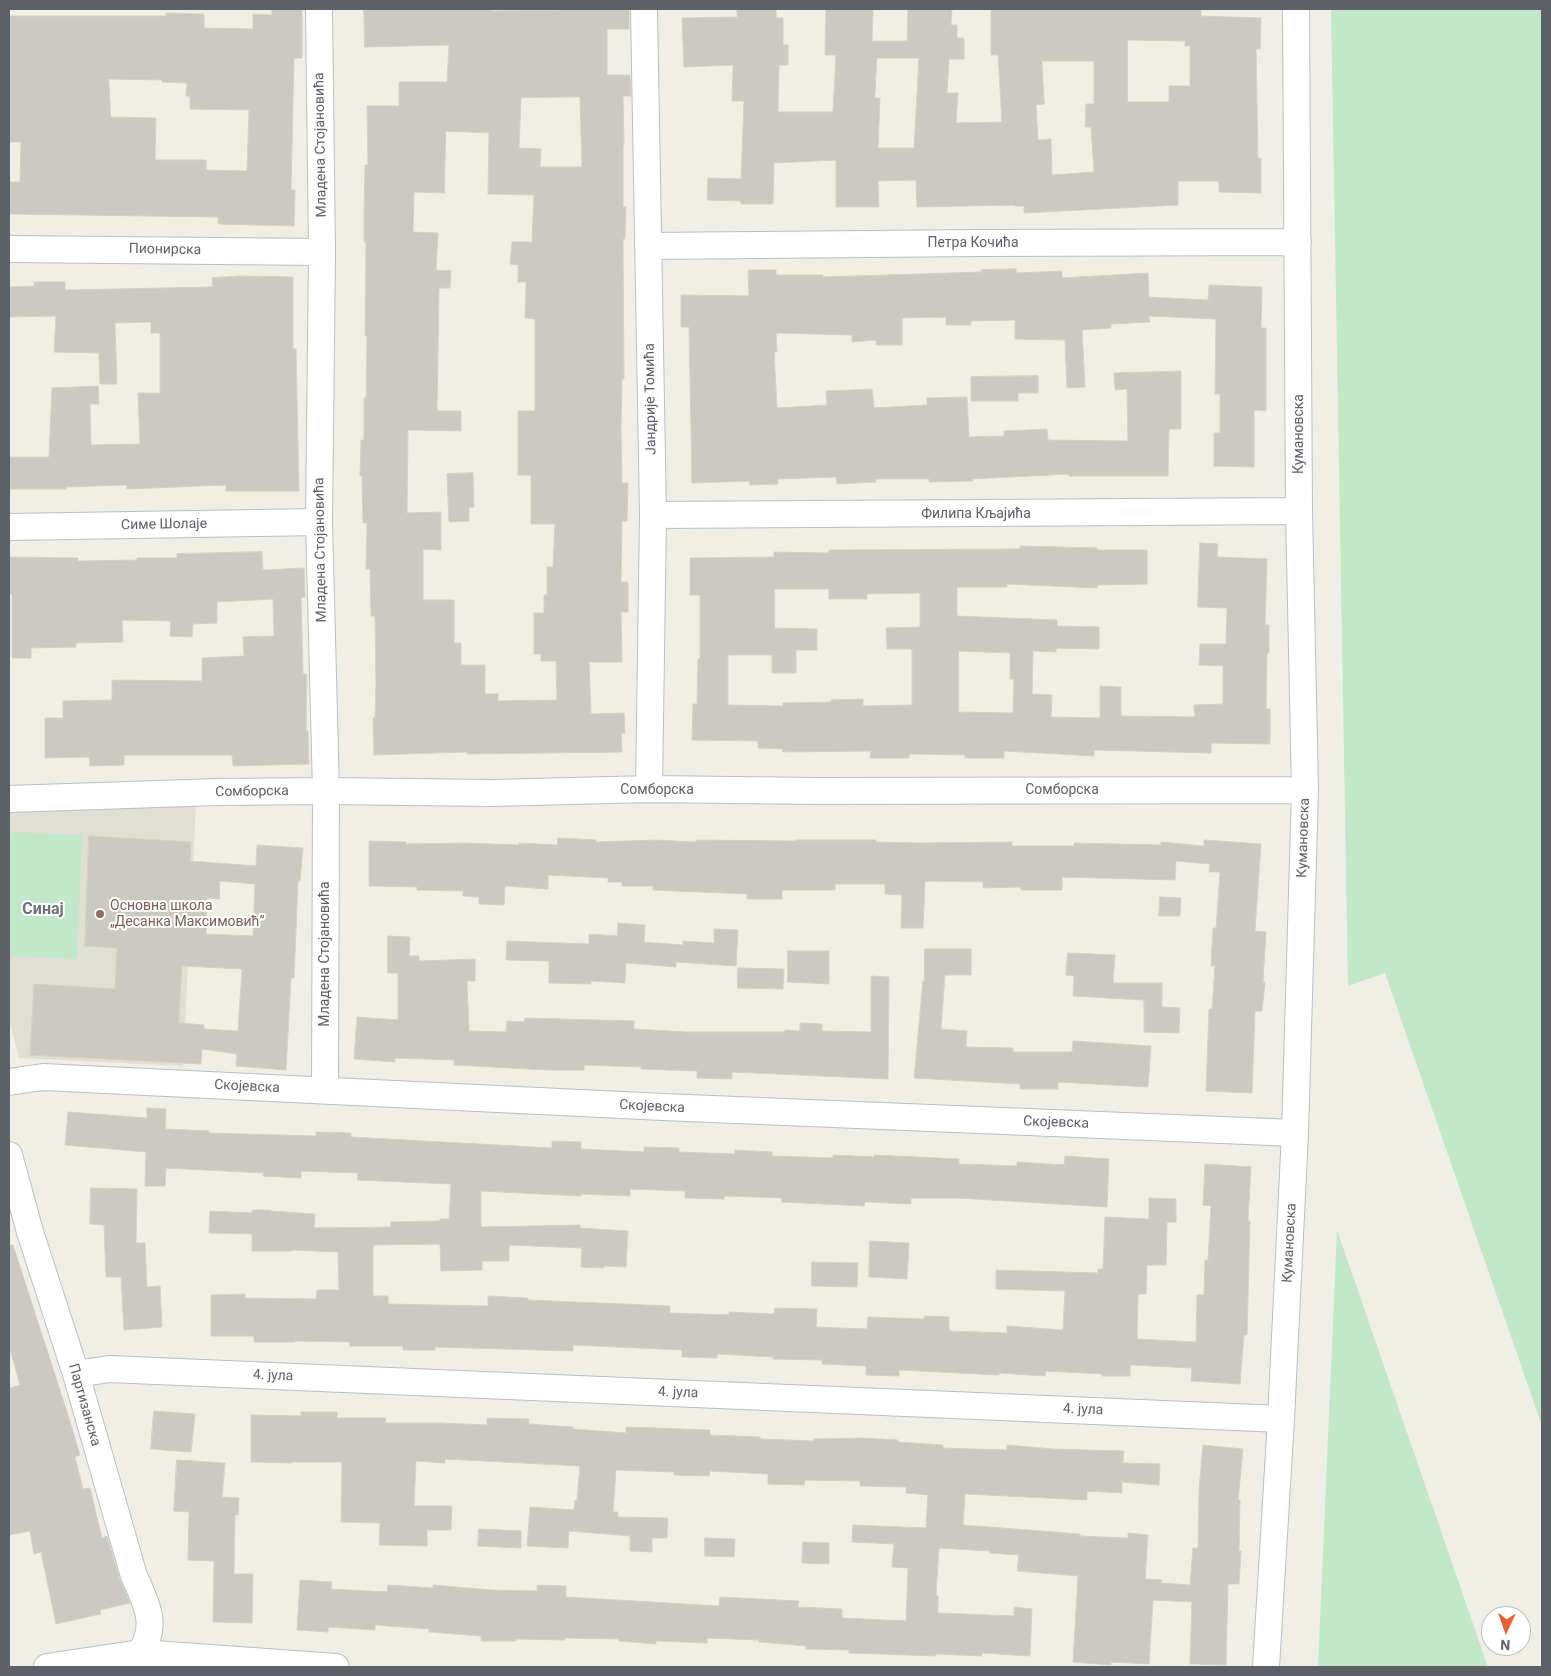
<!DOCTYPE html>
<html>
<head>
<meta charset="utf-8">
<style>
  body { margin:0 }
  #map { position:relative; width:1551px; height:1676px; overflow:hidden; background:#f0efe6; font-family:Roboto,sans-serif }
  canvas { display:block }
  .frame { position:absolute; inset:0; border:10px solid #5d6066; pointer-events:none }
  .north { position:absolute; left:1481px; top:1606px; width:50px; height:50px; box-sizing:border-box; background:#fff; border:1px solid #bebfc2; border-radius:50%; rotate:183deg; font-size:14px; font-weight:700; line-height:20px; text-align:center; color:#5d6066 }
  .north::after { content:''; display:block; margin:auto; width:18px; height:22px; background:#e96132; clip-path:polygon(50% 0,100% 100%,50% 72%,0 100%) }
</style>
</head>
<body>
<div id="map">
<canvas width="1551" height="1676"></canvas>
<div class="frame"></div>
<div class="north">N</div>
</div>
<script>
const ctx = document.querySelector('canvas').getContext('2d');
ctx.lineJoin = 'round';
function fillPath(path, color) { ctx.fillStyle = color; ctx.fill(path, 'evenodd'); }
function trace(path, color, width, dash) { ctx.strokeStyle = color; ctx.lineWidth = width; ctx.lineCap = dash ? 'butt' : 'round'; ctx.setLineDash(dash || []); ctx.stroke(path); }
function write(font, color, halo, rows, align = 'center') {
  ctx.font = font + ' Roboto,sans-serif'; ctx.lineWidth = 4; ctx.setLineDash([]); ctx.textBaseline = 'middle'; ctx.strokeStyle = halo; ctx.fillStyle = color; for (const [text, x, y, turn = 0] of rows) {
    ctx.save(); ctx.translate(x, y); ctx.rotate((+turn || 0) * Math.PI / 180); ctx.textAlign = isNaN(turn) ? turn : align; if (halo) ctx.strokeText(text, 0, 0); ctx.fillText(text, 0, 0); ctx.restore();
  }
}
fillPath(new Path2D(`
  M196,805L183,1066L19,1058L9,1020V808Z`), '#e0dfd4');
fillPath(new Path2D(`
  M1331,9H1542V1426L1385,973L1348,986Z
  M9,832L82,835L77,959L9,956Z
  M1337,1230L1488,1667H1318Z`), '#c3e7c9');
const building = new Path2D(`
  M272,9H302V58H294L291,190H295L294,226L218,224V217L9,214V182H20L21,142H9V16H166V13L204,14V28L253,29V14L272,15ZM109,79L162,80V82L187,83L186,96H190V109L249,110L247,171L206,170V160H155L156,118L111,117Z
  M364,9H492V11L629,9V29H607V75H630L631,96H623L624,145H623V207H626L625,239H623L624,379H622L621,429L622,483H628L627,521H622L621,582H628V612H621L622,662H589L591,714L624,713L625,733H621L622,752L467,754V752L374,755L373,718H375L376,684L375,616H371L370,569H366L367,523H363L362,476H360L361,440H364V398H366L367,336H365L366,242H364V212L365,165H368L367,106H399V82H447L449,45L365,47ZM580,97L582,167H540L541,149L519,148L521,98ZM446,131L489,133L488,194L534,195L532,242H512L510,264L518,265V282H526L525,318L535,319V411H518V475H531V524H555L553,567H547V595H544V613H534V654H541V661H556L557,700L498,701V694H485V665H461V643H454V600H423V549L441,550V512L407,513L408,430L461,431V411H437L439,288H450L451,271L436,270L438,233L413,232L414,192L444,193Z
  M737,9H776V18H783V45H788V65H779L778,112H833L836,55H825L826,9H873L872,41H907L908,9H952L951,25H957V38H964V59H949L947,93H958L956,123L1002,122L998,55H991V9H1201V16L1261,18L1260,49H1256L1258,158H1261V193L1219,192V181H1178V205L1024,213V206H1015V205L917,207L916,180L878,181L879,207H836V160L774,163L773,204H741V201L707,200L708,178L741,179L744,101H732L733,65L684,67L682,18L737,17ZM1128,40L1185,41V46H1190V86H1169V102H1128ZM877,58H919L914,148H878L880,98H875ZM1042,61H1094V104H1086L1085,127H1091L1094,172L1052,175L1051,139L1038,140L1036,105L1044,104Z
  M1016,269V273L1062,271V278L1148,273L1149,297L1208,300L1209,285L1262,287L1261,328H1266V411L1254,410V467L1214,466V433H1220V394H1215L1216,319L1149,316L1150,322L1111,324V328L1082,330L1085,387L1067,388L1065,340L1015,339V320L971,321V325H946V317L902,318V345H876V340L852,342V335L776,333L777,352H774L777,408L827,405L826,391L872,389L874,408L927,405V398L967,397L969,437L1004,436V431L1047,429L1048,440L1128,441L1127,389L1115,390L1114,373L1181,371V429H1169L1168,476H1069V474L972,479L973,481L929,482V479H876V482L837,484L836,477L778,479V484L750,485L749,481L692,483L689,327H681V295L749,296L748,270H776V275H823V277L981,272V270Z
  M241,276L293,277V349H296L299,491H226V485L127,489V485L66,487V489H9V457H49L52,388L98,386L99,404H90L91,445L140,444L138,393H160V333H151V322L115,323L117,384H100L99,353L54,352L56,316L9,317V287L34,286V282H65V290L213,287L212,278Z
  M1038,376V393H1018V401H971V377Z
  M473,473L474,507H469V521L449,522L447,474Z
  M1200,543L1218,544L1217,557L1267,559L1265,625H1269V653H1267L1266,709H1270V744L1211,743V753L1094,750V756L1004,751V758H965V755L909,754V758H870L871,751L783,752V749L758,748V741L692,740L693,704H697L698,659H700V595H690V558L774,557V552L829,553V550L1020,549V546L1097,548V550H1147V584L1097,585V588L1007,584V587H957V616L1057,620V626L1099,627V649L1056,648V652L1033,651L1032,694L1052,695L1051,717L1100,718V686L1121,687V716L1195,717L1194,705L1223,704V666L1199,665L1200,644H1226L1227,608L1198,607ZM775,589H829V599H867V594L920,593V627L886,628L887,649H912V705L863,706V699L831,700V702L783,703V706L728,705V655H772V673H796V650H817V629L775,628ZM959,651L1010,653V679H1014L1013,713L959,712Z
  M262,552L263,570L304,568L305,597L301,598L303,674H307L306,732L308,731L309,764L233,766L232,755H124V765L90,766L89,757L45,758V718H63V701L112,700V680L202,681V658L244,656L243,637L274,636L273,599L217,602V623L193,624L192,637L170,636L171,621L122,620L123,642L76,643V647L31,648V658H12V594H9V557L78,558V561L137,560V558H177V554Z
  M89,836L191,842L190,861L256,866L257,845L303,848L300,881H298L294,978H291L286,1070L236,1066L237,1054L202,1049L201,1064L30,1055L34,984L115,989L117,948L85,946ZM220,881L255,884L253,936L206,934L207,898L219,899ZM182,966L242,969L238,1031L204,1029V1025L179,1023Z
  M558,838L596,840V842L655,840L696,842V840L795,841V840H876V842L920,843L1012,842V846H1074V843L1161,845V842L1204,846V840L1261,844L1255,931L1266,932L1263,982H1265L1262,1011H1255L1252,1093L1206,1091L1209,1009H1212L1215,966H1211L1213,928H1216L1220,872H1209L1210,864L1176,861L1175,880L1062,877V890H1021V887L983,888V882L925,881L923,928H901L902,895L885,894V884H835V890H782V899H747V894L653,890V886H622V882H608V878L548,875V889L505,886L504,905L479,904V897L463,896V891L417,890V887L369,886V841L406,842V844L464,843L519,845V843L557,845Z
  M1160,897L1181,898L1180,916H1159Z
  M618,923L645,925L644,942L683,945V941L714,943V929L738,930L736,966L676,962V967L626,963L625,983L591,981V984L549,983V961L506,960L507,941L589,944V934L617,936Z
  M388,936L410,937L409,956H419V961L475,959V981H467L469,1031L506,1032L507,1021L524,1022L525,1018L634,1021V1029L686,1032H785V1030L800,1031V1023L822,1024V1031L871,1032V976L889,977L888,1079L732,1072V1079L697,1078V1071L641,1069V1067L584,1065V1070H548L454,1065V1060L395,1058V1062L354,1059L357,1017L398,1020V973H388Z
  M925,949H971V975H945L941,1029L967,1031L966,1047L1013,1048V1052H1072L1073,1041L1151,1046L1148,1087L1058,1082V1089H1020V1084L914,1078L923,981H924Z
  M788,951H829V984L788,982Z
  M1068,953L1115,955L1113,983H1162V1007L1180,1008L1179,1033L1144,1032V1000L1073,996L1074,976L1066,975Z
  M738,968L784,969L783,989L738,988Z
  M147,1108L166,1109L165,1129L209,1131V1133L316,1136V1132L351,1133V1137L552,1148V1141L581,1142V1149L644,1152V1147L679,1148V1152L735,1154V1150L772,1152V1156L833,1158V1155L874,1157V1155L959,1159V1164L1017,1166V1162L1064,1165L1065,1156L1109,1159L1107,1207L958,1198H911V1204L865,1202L864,1206L782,1202V1198L725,1196L724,1199L685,1198V1191L630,1189V1196L581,1194V1196L481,1191V1227L580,1225V1228L628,1231L626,1267L604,1266V1268L581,1267L582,1248L509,1245V1261H482V1270L441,1271L440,1244L373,1245V1296H388V1304L488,1306V1296L528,1298V1300L670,1306V1313L729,1315V1312L774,1314L775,1308L817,1309L816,1327L867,1329L868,1317L924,1319V1316L949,1317V1331L1007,1333V1326L1063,1330L1065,1291L996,1289V1270L1098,1273V1269H1103L1105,1217L1149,1219V1198L1176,1199V1222H1167L1166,1265H1147L1146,1294H1138L1137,1339L1196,1342L1197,1295H1204L1205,1260H1208L1211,1206L1203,1205L1205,1164L1251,1167L1248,1221H1250L1247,1335H1244L1240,1384L1191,1381L1192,1368L1130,1365V1376H1102V1374L1046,1371L1045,1376L999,1373V1375L899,1370V1376L866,1375V1366L822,1364V1360L773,1359V1357L717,1354V1358L682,1357V1350L573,1345V1351L435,1347V1350H403V1346H350V1342L295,1341V1342H254V1336H211V1295L245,1294V1298L316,1299L317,1290H339L338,1252L292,1250V1251H252V1234L209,1233L210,1211L252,1213V1210H271V1211L315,1214L314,1228L391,1227V1222L440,1221V1219H449L451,1184L357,1180L358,1173L301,1171V1178L263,1176L264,1173L166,1168L165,1186H145L146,1152L65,1145L68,1112L147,1118Z
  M91,1188L137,1189L136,1243H145L147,1287L160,1286L162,1327L124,1330L121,1277H106L104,1225L90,1224Z
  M870,1241L909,1243L907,1279L869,1277Z
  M9,1245H13L67,1412L80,1455L75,1457L83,1489L90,1488L102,1538L107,1536L120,1580L130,1603L100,1610L101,1614L56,1624L41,1552L34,1554L30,1531L9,1535V1388L20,1385L9,1346Z
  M812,1262L858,1263L857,1287L812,1286Z
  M154,1411L195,1414L191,1452L151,1449Z
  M301,1412H337V1418H386L385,1423H441L487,1425V1418L529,1419L528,1424L573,1427V1429L626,1433V1427L710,1430V1435L760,1437V1439L814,1441V1439L861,1438L898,1440V1442L943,1445V1448L1007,1450V1445L1054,1449L1124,1451L1123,1463L1160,1464L1159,1485L1122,1482V1493L1087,1491V1500L965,1494L963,1525L1080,1534V1536L1128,1538V1533L1148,1535L1145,1579L1162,1580L1161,1583L1190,1585L1193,1548H1198L1199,1490L1203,1445L1243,1449L1238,1500H1240L1239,1551H1241L1239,1584H1228L1226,1665L1190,1664L1192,1602L1153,1600L1149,1664L1111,1662V1665L1073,1662L1078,1576L1017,1571L1019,1555L990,1553V1551L939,1548L936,1595L938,1596V1613L1014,1616V1607L1032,1609L1030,1656L982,1653V1656L936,1654V1656L849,1653V1650L806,1649V1646L759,1642V1640L707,1638V1643L656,1641V1644L619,1641V1639L565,1638V1640L516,1639V1641H481V1636L429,1632V1629L375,1625V1630L328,1627V1632L297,1630L300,1580L332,1582L331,1589L387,1592L388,1585L433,1588V1585L491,1590L537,1591V1585L566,1586V1597L719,1606L720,1597L799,1601L798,1607L842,1609V1618L906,1621L908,1568L892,1567L894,1544L852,1542L853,1525L926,1528L928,1495L906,1493V1487L860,1486V1481L805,1480L804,1485L768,1484V1474L710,1471L709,1476L674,1475V1472L616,1470L613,1512H618V1517L668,1518L667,1538H652V1552L630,1551V1536L569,1531L568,1548L527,1546L530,1507L574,1510L575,1500H577L580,1466L445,1459V1463L416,1461L414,1506H452L451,1530H427V1546L379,1545L380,1523L341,1522L342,1462H291V1463L251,1462V1415L301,1416Z
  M177,1460L225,1463L222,1497L239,1498L238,1515H235L234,1574H253L252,1623L213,1622L214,1561L188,1560L189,1512L174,1511Z
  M479,1529L521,1531V1548L478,1546Z
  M705,1538L735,1539L734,1557L705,1556Z
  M803,1542L829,1543V1564L802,1563Z`);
fillPath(building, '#cbcac2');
trace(building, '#d4d2c4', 1);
const minor = new Path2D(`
  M319,9L322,252L319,522L326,791L325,1090
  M644,9L653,515L649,789
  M648,246L979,243L1298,242
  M9,249L322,252
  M653,515L1299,511
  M9,527L319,522
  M9,799L217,792L326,791L492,793L649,789L818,791L1305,790
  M9,1082L43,1077L663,1107L1295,1133
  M9,1155L30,1232L76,1374L134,1576C146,1603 159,1625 140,1653C137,1658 131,1663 127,1667
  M76,1374L109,1369L1281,1419
  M47,1667L140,1653L336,1667
  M1266,1667L1281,1419L1295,1133L1305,790L1299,511L1296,9`);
trace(minor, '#bdbec4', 28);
trace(minor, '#fff', 26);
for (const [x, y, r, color] of [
  [100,914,5,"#8d6e63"]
]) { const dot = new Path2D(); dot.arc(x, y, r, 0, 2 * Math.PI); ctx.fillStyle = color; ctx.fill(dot); trace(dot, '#fff', 2); }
write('14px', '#5d6066', '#fff', [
  ["Младена Стојановића",321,145,-91],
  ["Петра Кочића",973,243],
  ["Пионирска",165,250,1],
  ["Јандрије Томића",651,399,-91],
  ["Кумановска",1299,434,-90],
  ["Филипа Кљајића",976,514],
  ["Симе Шолаје",164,525,-1],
  ["Младена Стојановића",321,550,-91],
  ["Сомборска",657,790],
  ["Сомборска",1062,790],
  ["Сомборска",252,792,-1],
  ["Кумановска",1304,838,-88],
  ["Младена Стојановића",325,954,-90],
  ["Скојевска",247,1087,3],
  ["Скојевска",652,1107,3],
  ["Скојевска",1056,1123,2],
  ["Кумановска",1290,1243,-87],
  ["4. јула",273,1376,2],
  ["4. јула",678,1393,2],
  ["Партизанска",84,1405,74],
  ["4. јула",1083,1410,2]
]);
write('14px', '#785e54', '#fff', [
  ["Основна школа",110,906],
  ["„Десанка Максимовић”",110,922]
], 'left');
write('bold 16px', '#6e7278', '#fff', [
  ["Синај",43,910]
]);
</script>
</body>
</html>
